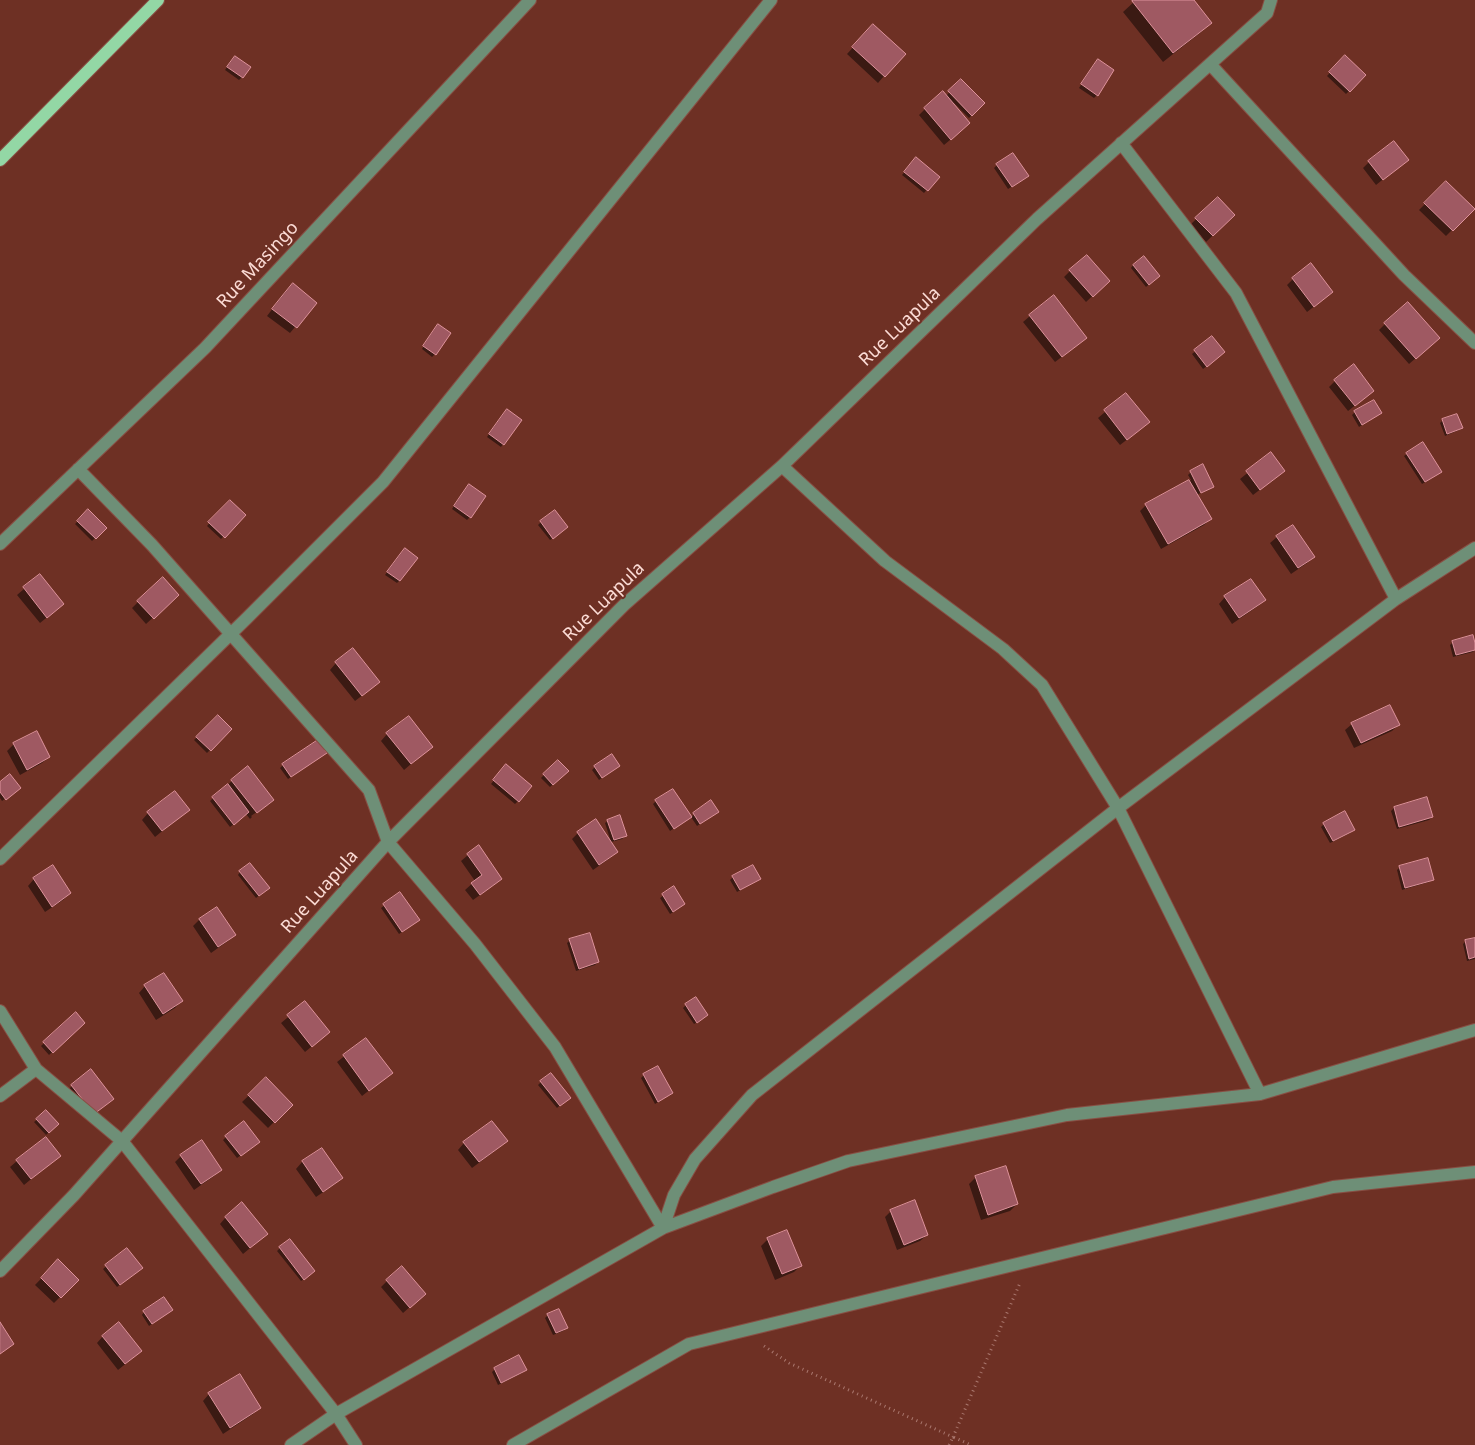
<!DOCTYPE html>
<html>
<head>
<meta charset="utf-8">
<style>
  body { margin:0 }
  canvas { display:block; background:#6e3024 }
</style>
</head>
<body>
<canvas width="1475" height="1445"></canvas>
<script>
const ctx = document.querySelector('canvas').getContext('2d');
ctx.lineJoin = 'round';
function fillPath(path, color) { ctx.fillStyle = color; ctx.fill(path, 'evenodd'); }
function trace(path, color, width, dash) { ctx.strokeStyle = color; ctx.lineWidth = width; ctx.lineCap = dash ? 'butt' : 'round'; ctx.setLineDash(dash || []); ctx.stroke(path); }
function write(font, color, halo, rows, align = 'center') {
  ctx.font = font + ' "Noto Sans",sans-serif'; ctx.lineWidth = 4; ctx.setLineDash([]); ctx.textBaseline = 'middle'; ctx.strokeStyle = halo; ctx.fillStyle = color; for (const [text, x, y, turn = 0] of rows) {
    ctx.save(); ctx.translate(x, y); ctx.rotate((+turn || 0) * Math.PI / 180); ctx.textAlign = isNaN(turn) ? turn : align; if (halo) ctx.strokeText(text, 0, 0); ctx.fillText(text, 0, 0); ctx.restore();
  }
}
fillPath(new Path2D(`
  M1136,0H1193L1210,23L1201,32L1163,62L1123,12Z
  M867,32L884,76L878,83L847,54Z
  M1345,57L1365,75L1346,94L1327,76Z
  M232,60L242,77L239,80L225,70Z
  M1095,63L1097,95L1094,98L1079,88Z
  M961,80L983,103L969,118L954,103L953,104L962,130L944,145L919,115L925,109L946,96Z
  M1407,160L1376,185L1363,168L1369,162Z
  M913,162L938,177L924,193L902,175Z
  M997,165L1024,179L1008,189L994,168Z
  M1446,183L1473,209L1446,236L1419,210Z
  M1218,198L1234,215L1206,242L1190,225Z
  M1133,265L1155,279L1146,287L1131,268Z
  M1070,271L1102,287L1086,302L1064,277Z
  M1293,279L1325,298L1307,312L1287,285Z
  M286,291L315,303L290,333L267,316Z
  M1030,316L1079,344L1055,362L1023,322Z
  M1385,324L1432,344L1409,364L1379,330Z
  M435,329V354L432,357L422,349Z
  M1212,338L1221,355L1203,369L1192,354Z
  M1335,381L1366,397L1348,411L1329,387Z
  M1126,394L1142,428L1120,445L1098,418Z
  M1355,412L1380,413L1359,427L1352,415Z
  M504,413L503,444L501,447L487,437Z
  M1443,420L1462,427L1459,430L1445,436L1440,423Z
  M1271,454L1284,471L1253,495L1240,479Z
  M1407,454L1438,474L1422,484L1404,456Z
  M1191,472L1212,486L1197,495L1210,519L1204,525L1161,549L1140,511L1146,505L1191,480L1188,475Z
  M466,489L470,517L467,520L452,509Z
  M230,501L244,515L221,539L207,526Z
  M88,511L105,528L92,541L75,524Z
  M541,522L564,530L550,540L538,525Z
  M1277,537L1313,557L1307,563L1291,574L1270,543Z
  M402,552L399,581L397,583L385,575Z
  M40,575L56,610L40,623L17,595Z
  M1225,597L1264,600L1258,606L1232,624L1219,604Z
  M171,601L146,624L132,608L138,602Z
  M1453,642L1475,647V649L1473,652L1453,657L1450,645Z
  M336,663L372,688L355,701L330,670Z
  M218,717L231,729L207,753L194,740Z
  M1352,724L1398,725L1392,731L1354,748L1345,730Z
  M387,734L431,747L404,770L381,741Z
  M14,744L49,757L42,763L20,775L7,751Z
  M322,756L288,779L280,768L283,765Z
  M558,761L567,771L550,787L541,778Z
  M618,766L599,780L592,770L595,767Z
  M503,769L518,801L515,804L491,784Z
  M232,781L273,800L268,805V804L251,816L252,817L250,819L246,814L230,827L210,801Z
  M0,784L16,791L2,801L0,798Z
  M1426,799L1432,817L1429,820L1397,829L1391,811L1394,808Z
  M656,801L687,819L670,831L653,804Z
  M711,802L714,814L697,826L691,817Z
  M188,810L155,837L142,820L148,813Z
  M608,821L625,836L622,839L611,842L605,823Z
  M1324,824L1353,830L1350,833L1330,843L1321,827Z
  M578,833L617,852L610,858L593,870L572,839Z
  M468,855L500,879L494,885L473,900L465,890L475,881L461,861Z
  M1400,867L1432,879L1429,882L1402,890L1397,870Z
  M240,872L266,890L256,898L238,875Z
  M733,877L760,879L737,892L730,880Z
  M34,879L70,893L63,900L45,912L28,886Z
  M674,888L681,907L670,914L660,898Z
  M400,894L415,923L399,934L381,908Z
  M216,909L234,935L228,941L211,953L193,926L199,920Z
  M1475,939V959L1467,961L1463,944L1466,941Z
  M570,940L598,962L595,965L576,971L567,943Z
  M145,986L181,1001L175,1008L156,1020L139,993Z
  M305,1003L322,1038L305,1052L281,1023Z
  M686,1005L704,1018L694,1024L683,1008Z
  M76,1014L84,1023L49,1055L41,1046Z
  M366,1039L391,1073L362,1096L337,1062Z
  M644,1075L672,1093L655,1104L641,1078Z
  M266,1079L291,1105L268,1128L242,1102Z
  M541,1082L566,1100L557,1108L538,1085Z
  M72,1086L113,1099L87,1120L66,1092Z
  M46,1112L57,1124L46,1135L34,1122Z
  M226,1137L255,1145L237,1158L223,1140Z
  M464,1143L500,1147L472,1168L458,1150Z
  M322,1149L341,1178L335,1184L316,1197L296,1169L302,1162Z
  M59,1156L24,1185L10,1167L17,1161Z
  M181,1156L220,1170L214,1176L194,1190L175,1162Z
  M976,1177L1017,1204L1010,1211L981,1220L969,1184Z
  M891,1211L927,1235L920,1241L897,1250L885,1217Z
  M226,1217L267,1234L243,1254L220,1224Z
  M786,1232L800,1266L794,1272L775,1280L761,1246L768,1239Z
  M280,1248L311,1274L301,1281L277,1251Z
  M127,1249L138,1271L117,1287L103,1269Z
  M58,1261L77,1280L54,1303L35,1285Z
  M387,1281L418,1300L403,1313L381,1287Z
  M144,1312L168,1313L149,1326L142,1315Z
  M548,1315L566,1328L563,1331L553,1335L545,1318Z
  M103,1336L134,1357L118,1370L97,1343Z
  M495,1369L525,1370L522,1373L498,1385L492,1372Z
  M209,1394L260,1408L253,1414L223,1434L203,1401Z`), '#0007');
const building = new Path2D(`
  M1134,0H1194L1212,23L1173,53L1132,1Z
  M873,24L906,54L885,77L852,47Z
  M1345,55L1366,75L1350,92L1329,72Z
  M235,56L251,67L243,78L227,67Z
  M1098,59L1114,70L1098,96L1081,84Z
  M961,79L985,103L972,116L948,91Z
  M943,91L970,123L951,140L924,108Z
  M1394,141L1409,160L1383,180L1368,161Z
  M1013,153L1029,176L1012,187L996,164Z
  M916,157L940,177L928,191L904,172Z
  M1446,181L1475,209L1453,231L1424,203Z
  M1218,197L1235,215L1213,236L1195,218Z
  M1087,255L1110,281L1093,297L1069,270Z
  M1144,256L1160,276L1149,285L1133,265Z
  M1311,263L1333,292L1314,307L1292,278Z
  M293,283L317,303L297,328L272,309Z
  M1054,295L1087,338L1062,357L1029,315Z
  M1408,302L1440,338L1416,359L1384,323Z
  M438,324L451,333L436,355L423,346Z
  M1212,336L1225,352L1207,367L1194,350Z
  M1354,364L1374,391L1355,406L1334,380Z
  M1126,393L1150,422L1127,440L1104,410Z
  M1374,400L1382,413L1362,425L1354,411Z
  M507,409L522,420L504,445L489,434Z
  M1457,414L1463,428L1447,434L1442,419Z
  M1423,442L1442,472L1425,482L1406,453Z
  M1271,452L1285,471L1260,490L1246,471Z
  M1203,464L1214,487L1201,493L1190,471Z
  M1189,480L1212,519L1168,544L1145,504Z
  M469,484L486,496L471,518L454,506Z
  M230,500L246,515L225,538L208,522Z
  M88,509L107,528L96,539L77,521Z
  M555,510L568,527L553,539L540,521Z
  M1293,525L1315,557L1298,568L1276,536Z
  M405,548L418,558L400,581L387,572Z
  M40,574L64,604L47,618L23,587Z
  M163,577L179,595L154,619L137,601Z
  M1251,579L1266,600L1239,618L1224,596Z
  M1473,635L1475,643V650L1456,655L1452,641Z
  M353,648L380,682L362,696L335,662Z
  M1390,705L1400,725L1361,743L1351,723Z
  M218,715L232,729L211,751L196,737Z
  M409,716L433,747L411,764L386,733Z
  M37,731L50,757L27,770L13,743Z
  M318,740L327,753L291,777L282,764Z
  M612,754L620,766L602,778L594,766Z
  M558,760L569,771L553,785L543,774Z
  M506,764L532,786L519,802L493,780Z
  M248,766L274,800L257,813L231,780Z
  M10,774L21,788L6,800L0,792V782Z
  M228,784L249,812L234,825L212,797Z
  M673,789L692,817L674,829L655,800Z
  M175,791L190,810L162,831L147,812Z
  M1427,797L1433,817L1399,827L1394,807Z
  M711,800L719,812L700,824L693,813Z
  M1345,811L1355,830L1333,841L1323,823Z
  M620,815L627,836L614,840L607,820Z
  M596,819L618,852L599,865L577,832Z
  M479,845L502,879L480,895L471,883L482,875L467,854Z
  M1428,858L1434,880L1405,888L1399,866Z
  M250,863L270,888L259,896L239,871Z
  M53,865L71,893L52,907L33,878Z
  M753,865L761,879L740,890L732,876Z
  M674,886L685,904L673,912L662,894Z
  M400,892L420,920L402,932L383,904Z
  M217,907L236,935L218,947L199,919Z
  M590,933L599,962L579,969L569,939Z
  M1475,938V957L1469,959L1465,940Z
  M164,973L183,1001L163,1014L144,985Z
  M696,997L708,1015L697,1023L685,1004Z
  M305,1001L330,1032L312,1047L287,1015Z
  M76,1012L85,1023L53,1053L43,1042Z
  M366,1038L393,1073L369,1091L343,1055Z
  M658,1066L673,1093L658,1102L643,1074Z
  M91,1069L114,1099L94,1114L71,1085Z
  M551,1073L571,1098L560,1106L540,1081Z
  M266,1077L293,1105L275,1123L248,1095Z
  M46,1110L59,1124L49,1133L36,1119Z
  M244,1121L260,1142L241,1156L225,1136Z
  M492,1121L508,1141L479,1162L463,1142Z
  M46,1137L61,1156L31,1179L16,1160Z
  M202,1140L222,1170L201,1184L180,1155Z
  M322,1148L343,1178L323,1192L302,1161Z
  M1006,1166L1018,1204L988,1215L975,1176Z
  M915,1200L928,1235L904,1245L890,1210Z
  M242,1202L268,1234L250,1248L225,1217Z
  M787,1230L802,1266L782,1274L767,1238Z
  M290,1239L315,1271L304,1280L279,1247Z
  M127,1248L143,1268L120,1285L105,1265Z
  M58,1259L79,1280L61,1298L41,1278Z
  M402,1266L426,1294L410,1308L386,1280Z
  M164,1297L173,1310L152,1324L143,1311Z
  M559,1309L568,1328L556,1333L547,1314Z
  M0,1322L14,1344L0,1354Z
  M119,1322L142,1351L125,1364L102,1336Z
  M519,1355L527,1370L501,1383L494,1368Z
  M240,1374L261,1408L230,1428L208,1393Z`);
fillPath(building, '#9f5962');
trace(building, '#dd929b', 1);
const minor = new Path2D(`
  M1210,64L1404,275L1475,343
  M1121,143L1236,293L1396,599
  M782,466L885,561L1003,649L1042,685L1118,808L1260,1094
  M78,469L152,545L369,790L388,842L475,944L555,1047L663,1228
  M0,544L205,348L530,0
  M0,859L247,618L383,482L771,0
  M0,1011L36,1069L122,1141L336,1414L356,1445
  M0,1096L36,1069
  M663,1228L674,1195L695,1159L752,1095L1118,808L1396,599L1475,548
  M0,1271L74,1195L388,842L624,605L782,466L1037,219L1267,13L1271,0
  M291,1445L336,1414L663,1228L773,1187L848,1161L1067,1115L1260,1094L1475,1030
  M513,1445L689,1344L1333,1187L1475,1172`);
const major = new Path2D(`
  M0,160L158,0`);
trace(minor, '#884f44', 14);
trace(major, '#884f44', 14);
trace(new Path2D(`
  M764,1346L789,1363L953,1437L1020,1283
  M949,1445L953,1437L971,1445`), '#aa786f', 3, [1, 4]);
trace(minor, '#6e8f77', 12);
trace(major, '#93d7a5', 12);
write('18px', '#fcdcd6', '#6e3024', [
  ["Rue Masingo",258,265,-47],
  ["Rue Luapula",900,327,-44],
  ["Rue Luapula",604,602,-44],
  ["Rue Luapula",320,892,-48]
]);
</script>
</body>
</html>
